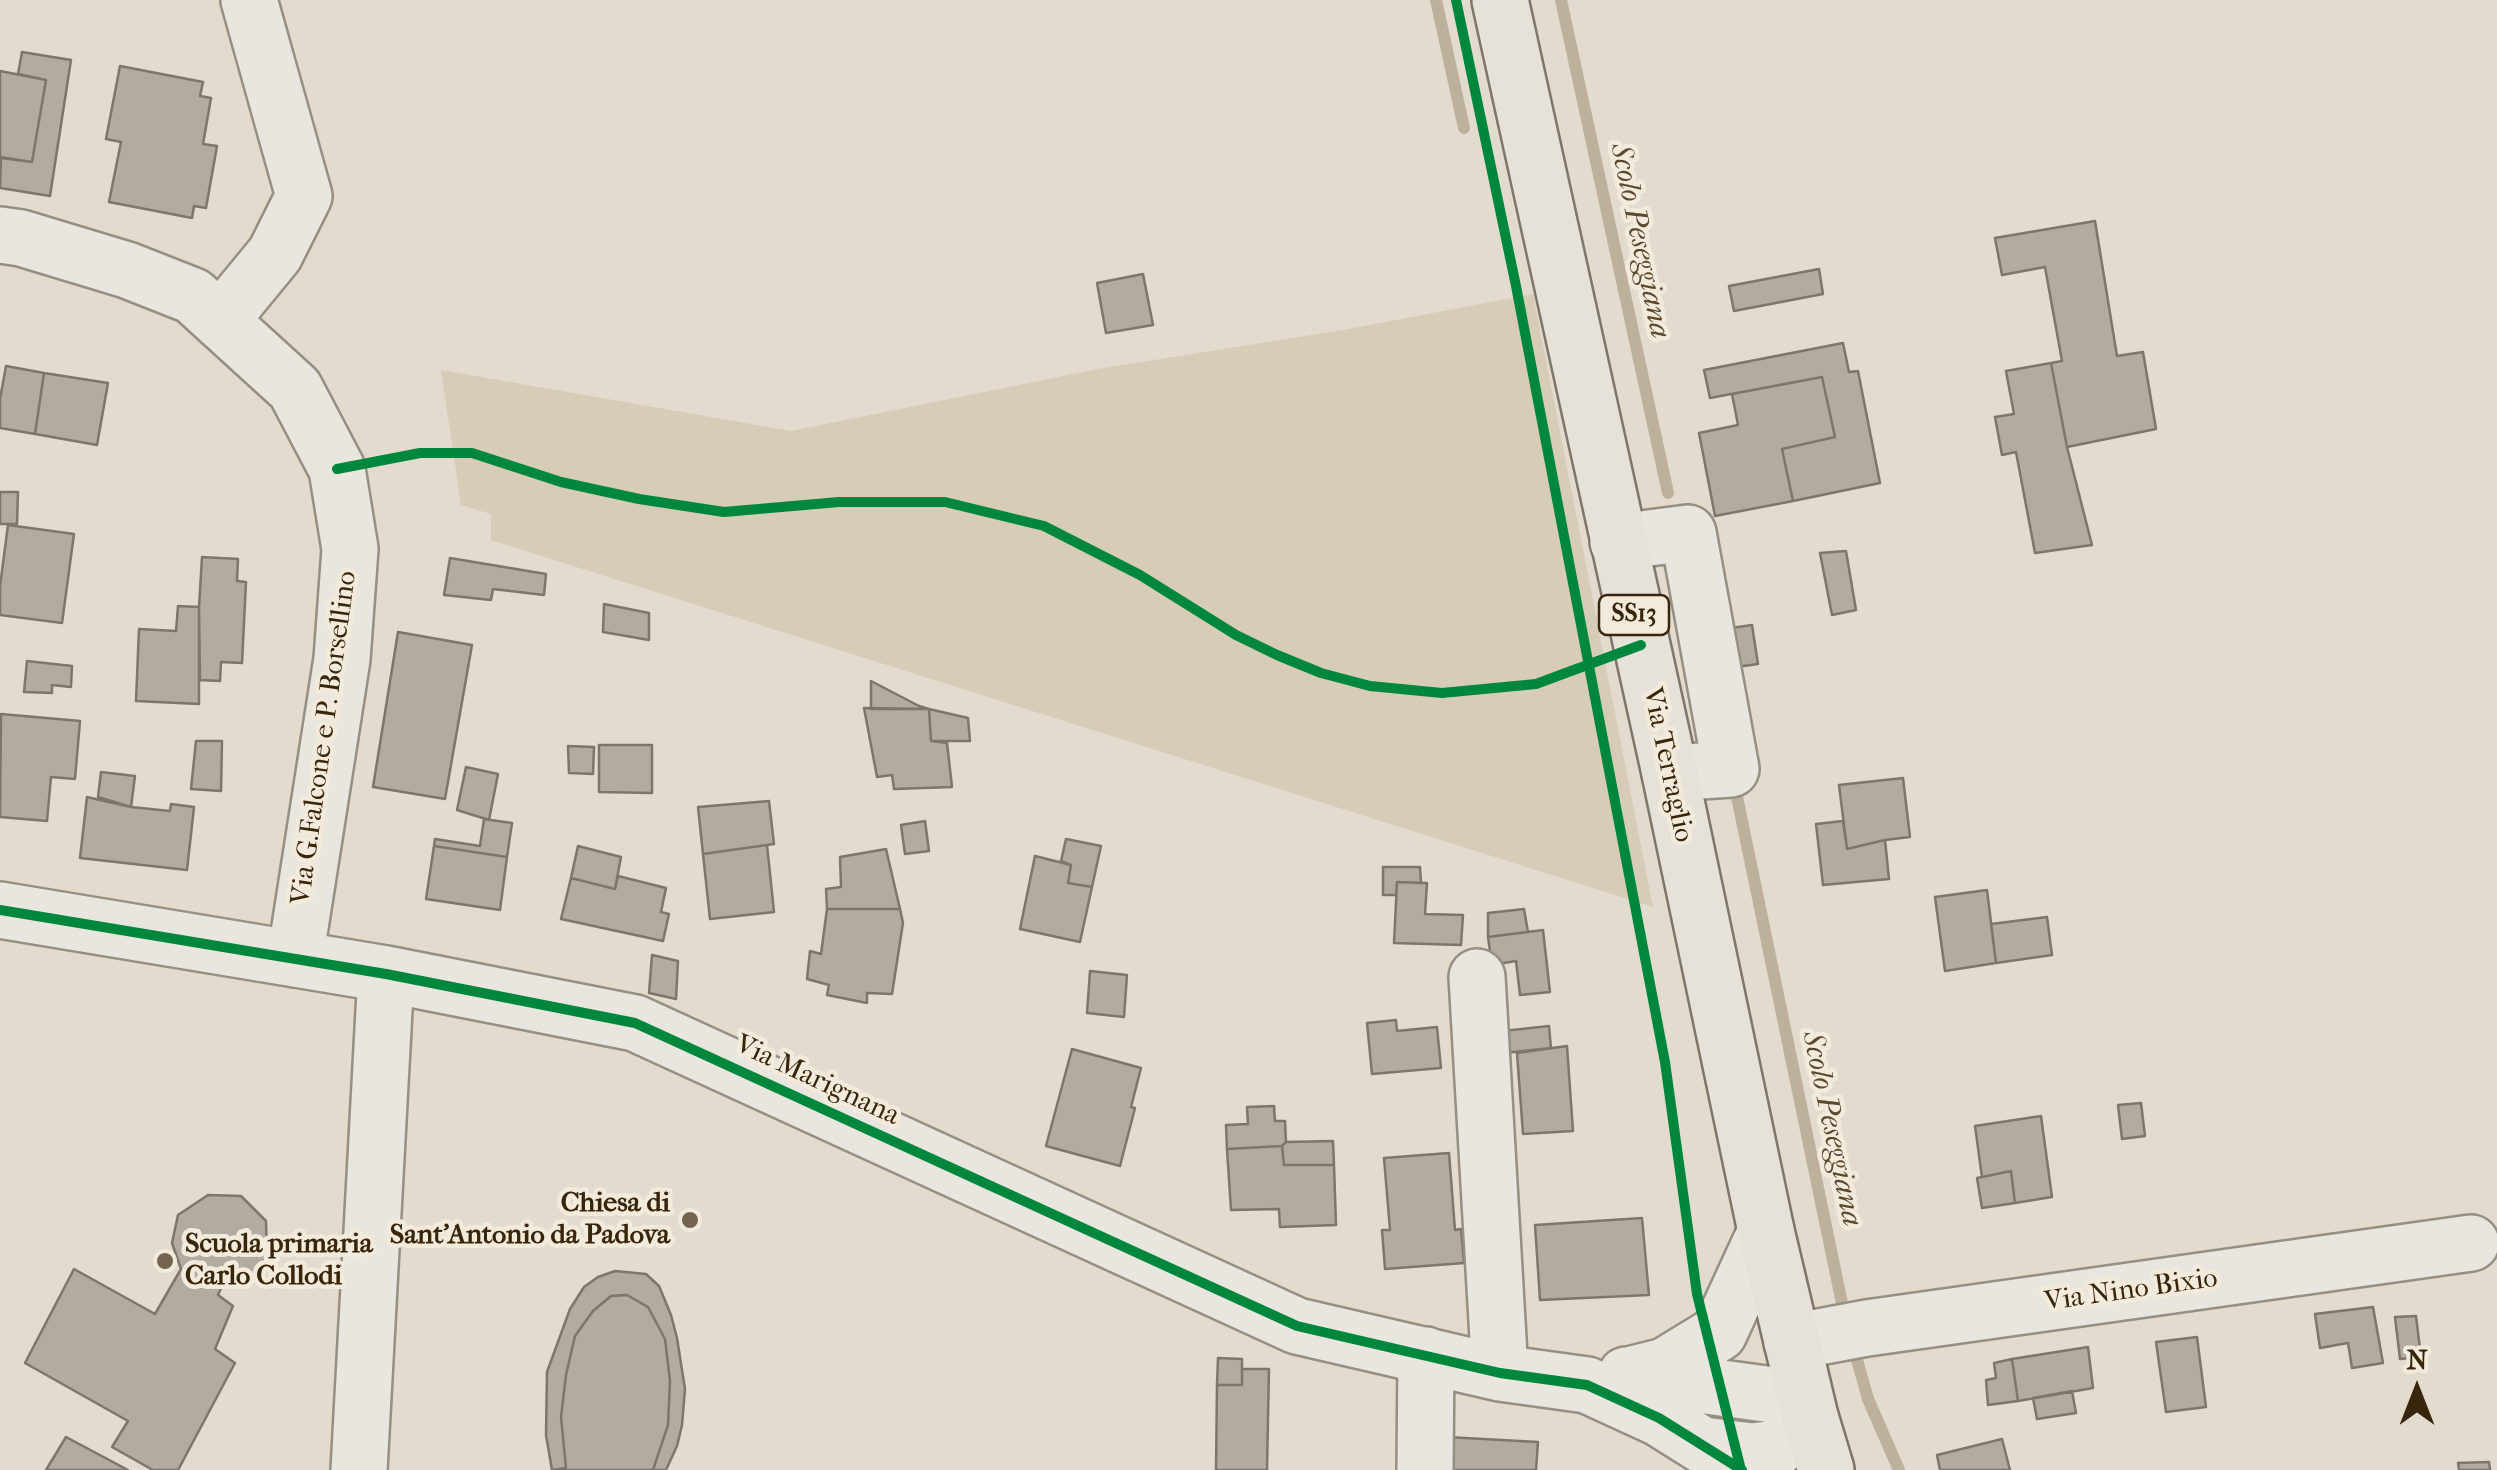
<!DOCTYPE html>
<html>
<head>
<meta charset="utf-8">
<style>
  body { margin:0 }
  #map { position:relative; width:2497px; height:1470px; overflow:hidden; background:#e3dbce; font-family:"IM FELL French Canon",serif }
  canvas { display:block }
  .north { position:absolute; left:2367px; top:1340px; width:100px; height:100px; -webkit-text-stroke:8px #f2eada; paint-order:stroke; rotate:0deg; font-size:28px; font-weight:700; line-height:40px; text-align:center; color:#38260c }
  .north::after { content:''; display:block; margin:auto; width:35px; height:45px; background:#38260c; clip-path:polygon(50% 0,100% 100%,50% 72%,0 100%) }
</style>
</head>
<body>
<div id="map">
<canvas width="2497" height="1470"></canvas>
<div class="north">N</div>
</div>
<script>
const ctx = document.querySelector('canvas').getContext('2d');
ctx.lineJoin = 'round';
function fillPath(path, color) { ctx.fillStyle = color; ctx.fill(path, 'evenodd'); }
function trace(path, color, width, dash) { ctx.strokeStyle = color; ctx.lineWidth = width; ctx.lineCap = dash ? 'butt' : 'round'; ctx.setLineDash(dash || []); ctx.stroke(path); }
function write(font, color, halo, rows, align = 'center') {
  ctx.font = font + ' "IM FELL French Canon",serif'; ctx.lineWidth = 9; ctx.setLineDash([]); ctx.textBaseline = 'middle'; ctx.strokeStyle = halo; ctx.fillStyle = color; for (const [text, x, y, turn = 0] of rows) {
    ctx.save(); ctx.translate(x, y); ctx.rotate((+turn || 0) * Math.PI / 180); ctx.textAlign = isNaN(turn) ? turn : align; if (halo) ctx.strokeText(text, 0, 0); ctx.fillText(text, 0, 0); ctx.restore();
  }
}
fillPath(new Path2D(`
  M1533,294L1653,907L491,540V514L461,505L441,370L791,431L1098,369L1343,330Z`), '#d7ccb8');
trace(new Path2D(`
  M1436,0L1464,128
  M1561,0L1668,493
  M1736,792L1845,1318
  M1852,1342L1868,1399L1899,1470`), '#beb19c', 12);
const building = new Path2D(`
  M22,52L71,60L50,196L0,188L1,158L32,162L46,80L18,74Z
  M120,66L203,82L200,96L211,98L203,144L217,146L206,208L194,206L192,218L109,202L121,142L106,139Z
  M0,71L46,80L32,162L0,157Z
  M2095,221L2117,356L2143,352L2156,429L2067,447L2051,363L2062,361L2045,267L2002,275L1995,238Z
  M1819,269L1823,294L1734,311L1729,286Z
  M1143,274L1153,325L1106,333L1097,283Z
  M1843,343L1849,372L1858,371L1880,483L1793,501L1782,449L1835,437L1822,377L1710,398L1704,370Z
  M2051,363L2067,447L2092,545L2035,553L2016,452L2002,455L1995,417L2014,414L2006,371Z
  M6,366L44,373L35,434L0,428V399Z
  M44,373L108,383L97,445L35,434Z
  M1822,377L1835,437L1782,449L1793,501L1715,516L1699,433L1738,425L1732,394Z
  M0,492H18L17,524H0Z
  M8,525L74,534L62,623L0,615V586Z
  M1846,551L1856,610L1832,615L1820,553Z
  M202,557L238,559L237,581L246,582L242,663L221,662L220,681L200,680L199,607Z
  M450,558L546,574L544,595L493,589L491,600L444,595Z
  M604,604L649,613V640L603,632Z
  M178,606L199,607V704L136,701L139,629L176,631Z
  M1752,625L1758,664L1709,671L1703,632Z
  M398,632L472,645L445,799L373,787Z
  M27,661L72,666L71,687L52,685V693L24,692Z
  M871,681L919,706L929,709H871Z
  M864,708L929,709L931,741L947,743L952,787L894,789L892,775L877,777Z
  M929,709L968,718L970,741H931Z
  M1,714L80,721L75,779L51,777L47,821L0,817Z
  M196,741H222L221,791L191,789Z
  M599,745H652V793L599,792Z
  M568,746L594,747L593,774L569,773Z
  M466,767L498,774L489,820L457,810Z
  M101,772L135,776L131,807L98,797Z
  M1903,778L1910,837L1885,840L1847,849L1839,785Z
  M87,797L131,807L170,811L171,804L194,807L187,870L80,858Z
  M769,801L774,844L703,854L698,807Z
  M484,819L512,823L507,857L434,846L435,839L480,846Z
  M925,821L929,851L905,854L901,825Z
  M1843,821L1847,849L1885,840L1889,879L1823,885L1816,824Z
  M1066,839L1101,846L1092,887L1068,883L1071,865L1061,861Z
  M767,845L774,912L710,919L703,854Z
  M434,846L507,857L500,910L426,899Z
  M578,846L621,857L615,889L571,878Z
  M886,849L900,909H827L826,889L841,887L840,857Z
  M1035,856L1071,865L1068,883L1092,887L1080,942L1020,929Z
  M1383,867H1420L1421,883L1397,882L1396,895H1383Z
  M618,876L666,888L661,912L669,914L663,941L561,919L571,878L615,889Z
  M1397,882L1427,883L1425,914L1463,915L1461,945L1394,943Z
  M1987,890L1996,963L1945,971L1935,897Z
  M827,909H900L903,923L892,994L867,993V1003L827,995L829,985L807,979L810,951L821,954Z
  M1524,909L1528,932L1488,937V913Z
  M2047,917L2052,955L1996,963L1991,924Z
  M1543,930L1550,992L1520,995L1516,961L1492,965L1488,937Z
  M652,955L678,961L676,999L649,993Z
  M1090,971L1127,975L1124,1017L1087,1013Z
  M1396,1020L1397,1031L1437,1027L1441,1068L1372,1074L1367,1023Z
  M1549,1026L1551,1048L1495,1054L1494,1032Z
  M1567,1046L1573,1131L1523,1134L1517,1053Z
  M1072,1049L1141,1068L1131,1107L1135,1108L1120,1166L1046,1146Z
  M2141,1103L2145,1136L2122,1139L2118,1105Z
  M1274,1106L1275,1121H1285L1286,1142L1282,1146L1227,1149L1226,1125L1248,1124L1247,1107Z
  M2041,1116L2052,1197L2015,1203L2011,1171L1982,1177L1975,1126Z
  M1333,1141L1334,1165H1284L1282,1146L1286,1142Z
  M1282,1146L1284,1165H1334L1336,1225L1280,1227L1279,1209L1231,1210L1227,1149Z
  M1449,1153L1455,1230L1461,1229L1464,1263L1385,1269L1382,1230H1390L1384,1158Z
  M2011,1171L2015,1203L1982,1208L1977,1178Z
  M208,1195L241,1196L266,1221L267,1257L249,1280L222,1286L218,1295L233,1306L215,1349L235,1363L178,1470H153L112,1447L128,1421L25,1363L74,1269L155,1314L181,1269L172,1243L178,1215Z
  M1642,1218L1649,1295L1540,1300L1535,1225Z
  M615,1271L646,1274L659,1286L671,1315L677,1338L685,1389L682,1425L677,1446L666,1470H653L668,1425L670,1381L665,1339L648,1307L627,1295L611,1296L593,1311L575,1336L566,1375L561,1417L566,1468L552,1470L546,1435L547,1372L570,1309L584,1287L598,1277Z
  M627,1295L648,1307L665,1339L670,1381L668,1425L653,1470H561L566,1468L561,1417L566,1375L575,1336L593,1311L611,1296Z
  M2373,1307L2383,1363L2352,1368L2348,1343L2320,1348L2315,1314Z
  M2416,1316L2421,1357L2400,1359L2395,1317Z
  M2197,1337L2206,1407L2166,1412L2156,1342Z
  M2088,1347L2093,1388L2018,1401L2012,1359Z
  M1218,1358L1242,1359V1385H1217Z
  M2012,1359L2018,1401L1988,1405L1986,1380L1996,1378L1994,1363Z
  M1242,1369H1269L1267,1470H1216L1217,1385H1242Z
  M2072,1391L2076,1413L2037,1419L2033,1398Z
  M1429,1436L1538,1442L1536,1470H1428Z
  M66,1437L128,1470H46Z
  M2002,1439L2010,1470H1940L1937,1455Z
  M2489,1462L2490,1470H2459L2458,1463Z`);
fillPath(building, '#b1aba0');
trace(building, '#7d766b', 2.5);
const minor = new Path2D(`
  M0,235L21,238L127,270L193,296L295,389L337,469L350,549L342,659L295,959
  M220,321L275,254L304,196L249,0
  M1618,542L1688,533L1731,769L1670,773
  M0,910L386,974L635,1023L1297,1326L1500,1373L1587,1385L1659,1418L1742,1470
  M1477,977L1500,1373
  M1792,1342L1867,1328L2471,1243
  M1626,1375L1773,1395L1810,1417L1777,1448L1752,1451L1703,1445
  M1629,1375L1665,1366L1719,1333L1766,1231
  M359,1470L386,974
  M1425,1470L1426,1355`);
const major = new Path2D(`
  M1500,0L1670,773L1766,1231L1810,1417L1826,1470`);
trace(minor, '#968f84', 60);
trace(major, '#7d766b', 60);
trace(minor, '#e9e5df', 55);
trace(major, '#e6e1d9', 55);
trace(new Path2D(`
  M1456,0L1516,286L1665,1062L1697,1294L1741,1470
  M337,469L420,453H472L561,482L639,499L724,512L839,502H945L1044,526L1140,575L1236,635L1277,655L1321,673L1370,686L1442,693L1536,684L1641,645
  M0,910L386,974L635,1023L1297,1326L1500,1373L1587,1385L1659,1418L1742,1470`), '#00873e', 10);
for (const [x, y, r, color] of [
  [690,1220,10,"#746550"],
  [165,1261,10,"#746550"]
]) { const dot = new Path2D(); dot.arc(x, y, r, 0, 2 * Math.PI); ctx.fillStyle = color; ctx.fill(dot); trace(dot, '#f2eada', 4); }
for (const [x, y, w] of [
  [1634,615,70]
]) { const box = new Path2D(); box.roundRect(x - w / 2, y - 20, w, 40, 8); ctx.fillStyle = '#f2eada'; ctx.fill(box); trace(box, '#38260c', 2.5); }
write('bold 25px', '#38260c', null, [
  ["SS13",1634,615]
]);
write('28px', '#38260c', '#f2eada', [
  ["Via G.Falcone e P. Borsellino",325,738,-82],
  ["Via Terraglio",1667,765,78],
  ["Via Marignana",817,1081,25],
  ["Via Nino Bixio",2131,1291,-8]
]);
write('bold 28px', '#38260c', '#f2eada', [
  ["Chiesa di",670,1204],
  ["Sant'Antonio da Padova",670,1236],
  ["Scuola primaria",185,1245,"left"],
  ["Carlo Collodi",185,1277,"left"]
], 'right');
write('italic 30px', '#5b4a31', '#f2eada', [
  ["Scolo Peseggiana",1639,241,78],
  ["Scolo Peseggiana",1831,1129,78]
]);
</script>
</body>
</html>
